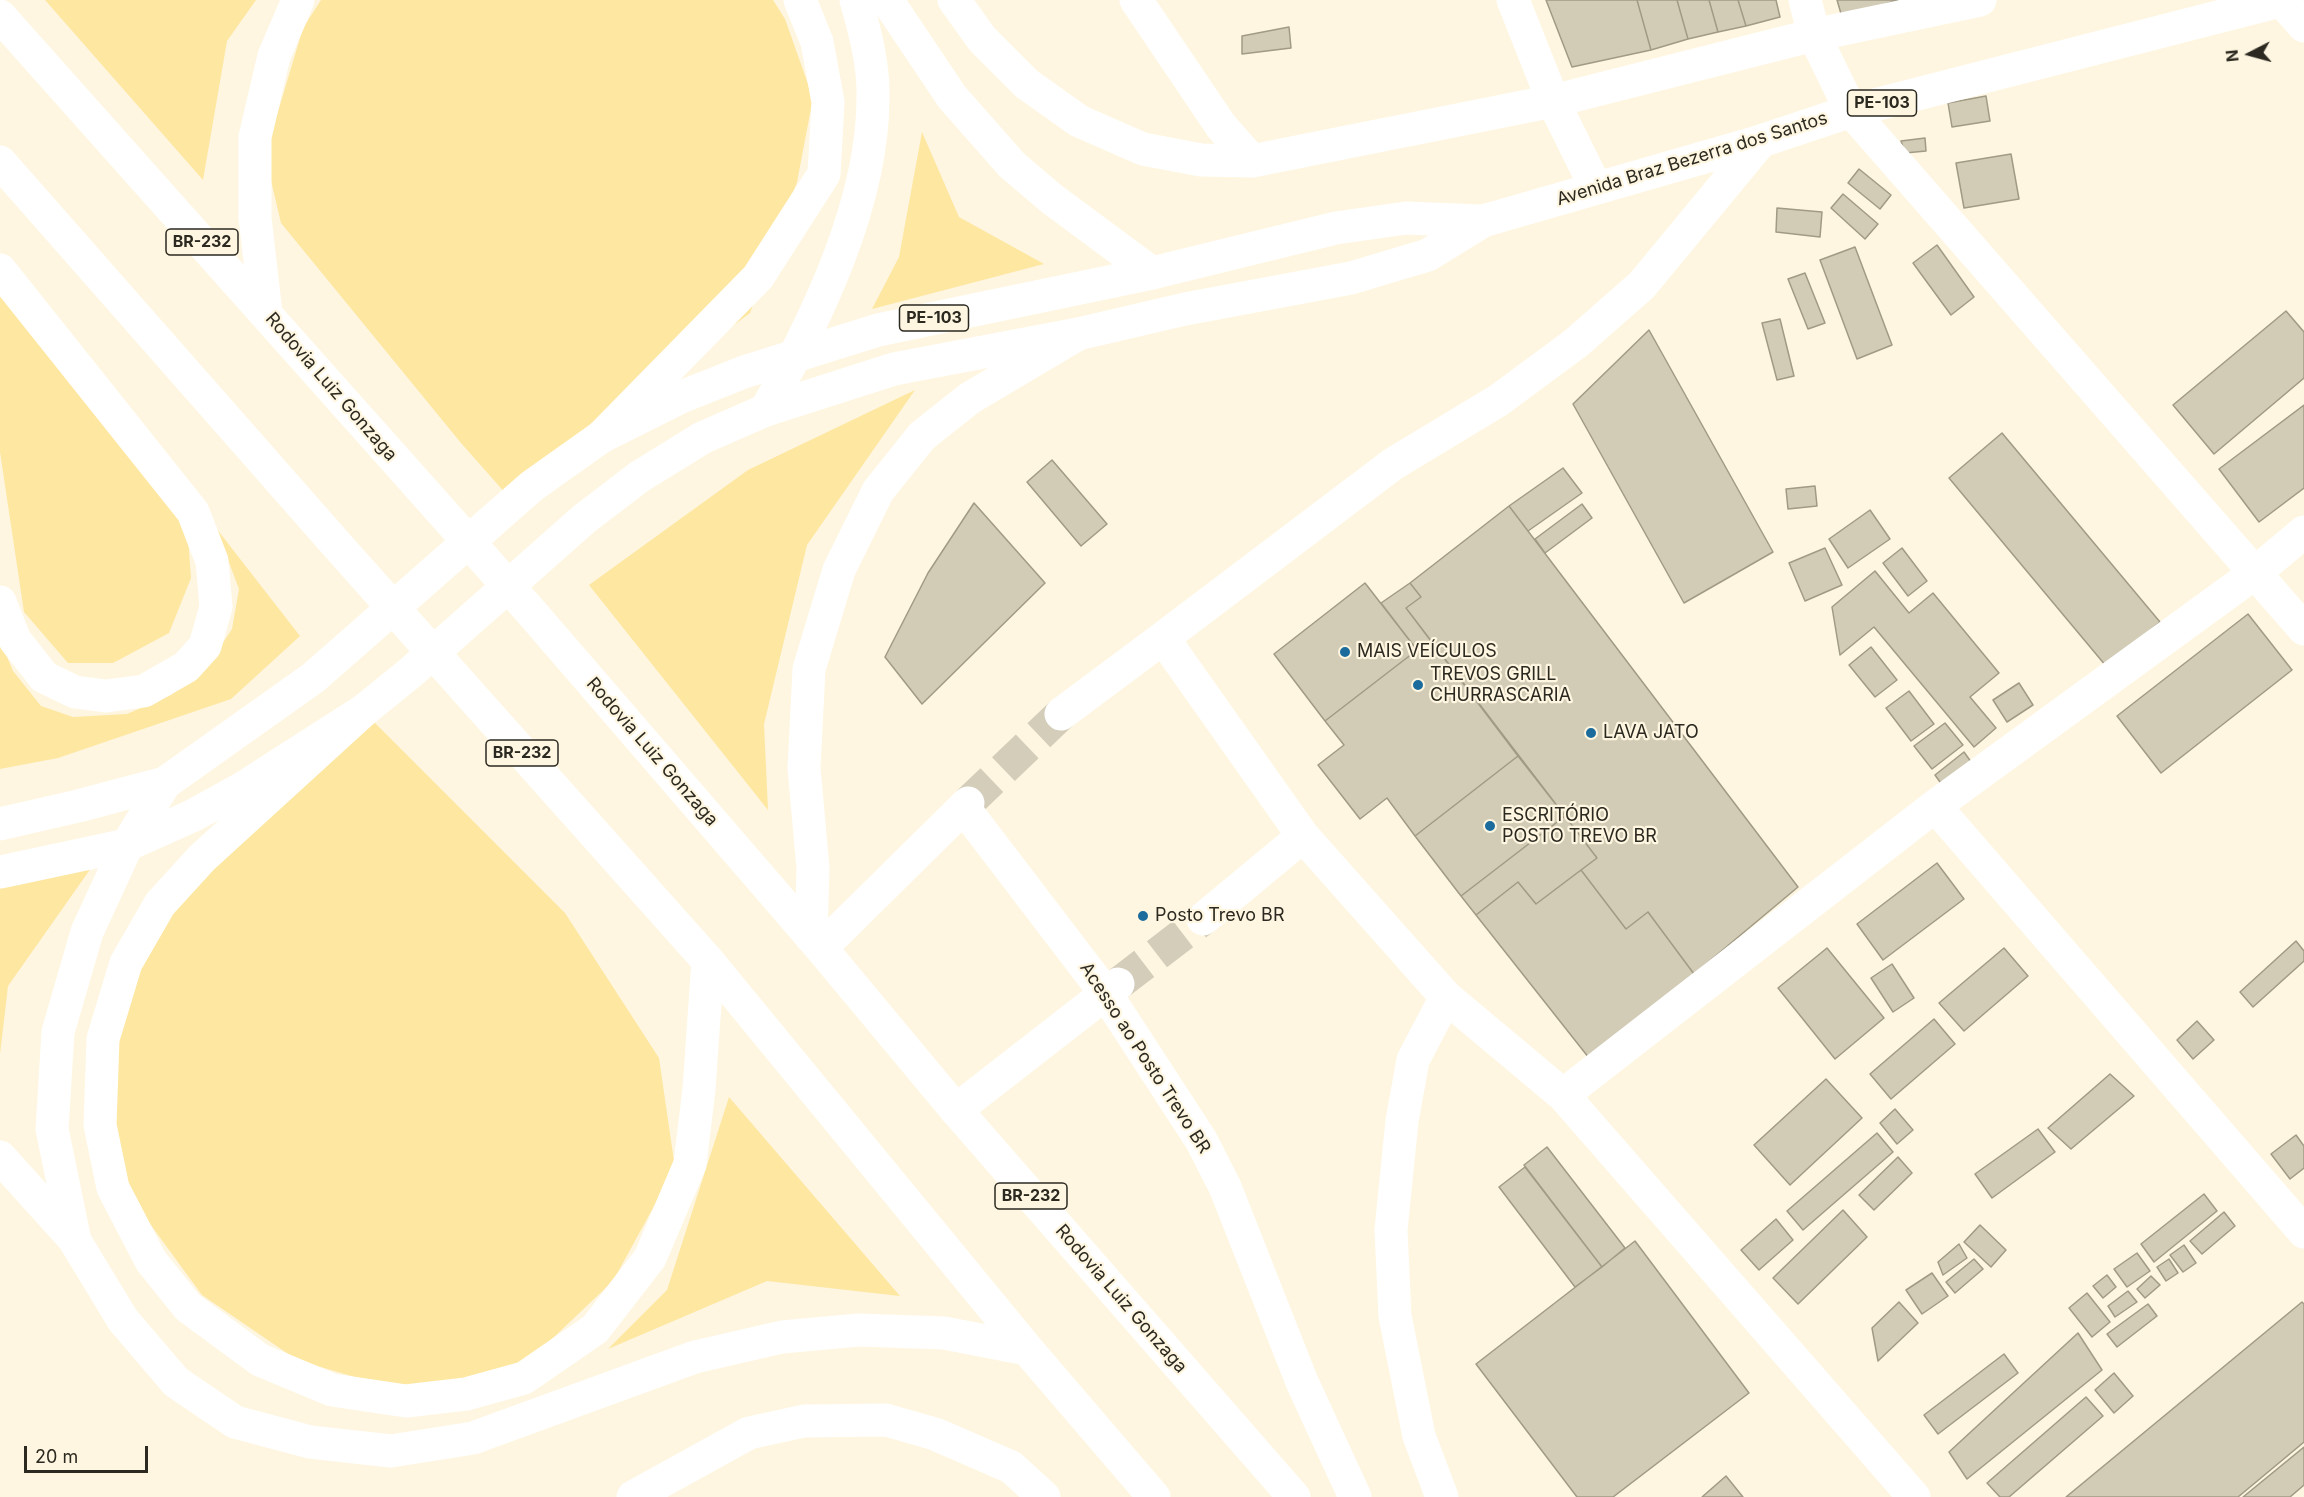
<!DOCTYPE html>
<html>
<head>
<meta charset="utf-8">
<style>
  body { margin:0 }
  #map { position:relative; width:2304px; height:1497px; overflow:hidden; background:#fef6e0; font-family:Inter,sans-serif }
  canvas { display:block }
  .north { position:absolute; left:2220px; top:24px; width:60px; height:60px; -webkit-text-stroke:4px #fef6e0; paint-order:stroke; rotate:264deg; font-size:16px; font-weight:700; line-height:24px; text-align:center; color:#2b2920 }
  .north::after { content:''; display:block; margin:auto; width:21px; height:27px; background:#2b2920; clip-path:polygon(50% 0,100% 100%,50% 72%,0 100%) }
  .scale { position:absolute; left:24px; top:1446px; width:124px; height:27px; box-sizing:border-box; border:3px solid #2b2920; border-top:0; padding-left:8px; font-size:18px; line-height:21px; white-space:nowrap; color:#2b2920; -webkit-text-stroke:4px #fef6e0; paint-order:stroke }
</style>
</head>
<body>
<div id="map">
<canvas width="2304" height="1497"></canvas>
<div class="north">N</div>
<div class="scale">20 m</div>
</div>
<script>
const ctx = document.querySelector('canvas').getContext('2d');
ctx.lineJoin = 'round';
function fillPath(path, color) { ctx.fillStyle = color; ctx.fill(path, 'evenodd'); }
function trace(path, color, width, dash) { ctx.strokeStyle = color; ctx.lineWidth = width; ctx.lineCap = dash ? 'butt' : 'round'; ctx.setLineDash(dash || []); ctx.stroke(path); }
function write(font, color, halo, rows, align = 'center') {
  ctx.font = font + ' Inter,sans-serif'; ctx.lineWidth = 4.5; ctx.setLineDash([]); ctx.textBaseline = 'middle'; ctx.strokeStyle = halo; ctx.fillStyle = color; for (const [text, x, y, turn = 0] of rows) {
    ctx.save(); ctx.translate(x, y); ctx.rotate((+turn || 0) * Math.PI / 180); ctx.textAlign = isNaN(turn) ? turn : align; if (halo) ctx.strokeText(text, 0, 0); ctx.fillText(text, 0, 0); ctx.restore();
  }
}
fillPath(new Path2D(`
  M45,0H256L227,41L203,180Z
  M321,0H773L785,19L813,98L797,182L750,313L507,495L461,443L281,223L265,155L303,28Z
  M922,132L959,217L1044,264L872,309L899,257Z
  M0,287L187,524L191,578L169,633L113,663H68L24,612L0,452Z
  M915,390L807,545L764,724L768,810L589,585L748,470Z
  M216,528L300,636L231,699L58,758L0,769V640L13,671L41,706L73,717L127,714L171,695L207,667L232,629L239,589Z
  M373,721L565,913L659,1058L675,1168L613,1281L514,1375L409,1393L297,1360L202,1295L123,1187L108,1065L139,939Z
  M96,861L8,986L0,1054V883Z
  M729,1097L900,1296L767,1281L608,1349L667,1290Z`), '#fee7a0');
const building = new Path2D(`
  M1546,0H1637L1651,50L1572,67Z
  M1637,0H1677L1688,39L1651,50Z
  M1677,0H1709L1718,32L1688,39Z
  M1709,0H1738L1746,26L1718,32Z
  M1738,0H1776L1780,17L1746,26Z
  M1837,0H1898L1842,17Z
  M1289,27L1291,48L1242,54V36Z
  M1986,96L1990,121L1952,127L1948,103Z
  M1925,138L1926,151L1905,153L1901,141Z
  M2011,154L2019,199L1964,208L1956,163Z
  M1859,169L1891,195L1880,209L1848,183Z
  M1843,194L1878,224L1865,239L1831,208Z
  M1777,208L1822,212L1820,237L1776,232Z
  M1937,245L1974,297L1951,315L1913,263Z
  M1855,247L1892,345L1857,359L1820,260Z
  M1805,273L1825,323L1808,329L1788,279Z
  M2286,311L2304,332V378L2214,454L2173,405Z
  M1780,319L1794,376L1777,380L1762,323Z
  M1649,330L1773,552L1684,603L1573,404Z
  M2304,405V488L2259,522L2219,469Z
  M2002,433L2160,622L2106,666L1949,478Z
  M1052,460L1107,524L1081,546L1027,482Z
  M1563,468L1582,493L1528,531L1509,506Z
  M1815,486L1817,506L1788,509L1786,489Z
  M974,503L1045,583L922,704L885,657L928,573Z
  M1582,504L1592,518L1545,553L1535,539Z
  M1509,506L1798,887L1694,974L1648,912L1626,929L1581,870L1597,858L1406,608L1421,597L1410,583Z
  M1870,510L1890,539L1848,568L1829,539Z
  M1825,548L1842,585L1805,601L1789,563Z
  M1902,548L1927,581L1908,596L1883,563Z
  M1875,571L1909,613L1933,593L1999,673L1970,697L1996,728L1974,747L1874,627L1840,655L1832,607Z
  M1365,583L1417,650L1325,721L1274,654Z
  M1410,583L1421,597L1406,608L1518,756L1415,836L1387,798L1360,819L1318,765L1344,745L1325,721L1417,650L1381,603Z
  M2248,614L2292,670L2161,773L2117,716Z
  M1871,647L1897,680L1875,697L1849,665Z
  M2019,683L2033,705L2007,722L1993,700Z
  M1909,691L1934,724L1911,741L1886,708Z
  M1945,723L1963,745L1932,769L1914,746Z
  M1964,752L1974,766L1945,789L1935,775Z
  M1518,756L1565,816L1461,896L1415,836Z
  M1565,816L1597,858L1536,904L1518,882L1476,915L1461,896Z
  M1937,863L1964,899L1883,960L1857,924Z
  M1581,870L1626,929L1648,912L1694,974L1589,1058L1476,915L1518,882L1536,904Z
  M2296,941L2304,951V961L2253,1007L2240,992Z
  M1827,948L1884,1018L1835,1059L1778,988Z
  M2004,948L2028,976L1964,1031L1939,1003Z
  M1892,964L1914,998L1893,1012L1871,978Z
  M1934,1019L1955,1044L1891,1099L1870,1074Z
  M2197,1021L2214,1040L2193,1059L2177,1040Z
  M2110,1074L2134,1096L2071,1149L2048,1128Z
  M1826,1079L1862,1118L1790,1185L1754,1145Z
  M1895,1109L1913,1130L1897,1144L1880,1123Z
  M2038,1129L2055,1152L1992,1198L1975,1174Z
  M1877,1133L1893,1152L1803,1230L1787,1211Z
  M2296,1135L2304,1146V1168L2290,1179L2271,1154Z
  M1547,1147L1625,1248L1602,1267L1524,1165Z
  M1898,1157L1912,1173L1874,1210L1859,1195Z
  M1525,1167L1602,1267L1575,1287L1499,1187Z
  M2204,1194L2217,1211L2154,1262L2141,1244Z
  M1843,1210L1867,1237L1798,1304L1773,1278Z
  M2224,1212L2235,1226L2202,1254L2190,1241Z
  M1776,1219L1793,1240L1759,1270L1741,1250Z
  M1980,1225L2006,1250L1991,1267L1964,1242Z
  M1635,1241L1749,1393L1613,1497H1577L1476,1364Z
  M1959,1244L1967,1258L1943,1275L1938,1262Z
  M2184,1245L2196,1263L2183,1272L2170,1255Z
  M2137,1253L2150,1271L2127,1287L2114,1269Z
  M1974,1259L1983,1269L1955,1293L1946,1282Z
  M2169,1259L2178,1273L2166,1281L2157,1267Z
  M1932,1273L1948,1296L1922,1314L1906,1290Z
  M2107,1275L2116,1287L2103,1298L2093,1286Z
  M2151,1276L2160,1285L2145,1298L2137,1289Z
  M2128,1291L2137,1302L2115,1317L2108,1306Z
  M2087,1293L2110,1322L2092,1337L2069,1308Z
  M1899,1302L1918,1323L1878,1361L1872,1328Z
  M2302,1302L2304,1304V1442L2238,1497H2066Z
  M2148,1304L2157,1316L2117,1347L2107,1334Z
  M2078,1333L2102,1370L1967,1479L1949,1452Z
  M2004,1354L2018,1373L1938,1434L1924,1415Z
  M2114,1373L2133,1396L2114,1413L2095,1390Z
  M2086,1397L2103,1416L2009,1497H2000L1987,1483Z
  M2304,1447V1485L2290,1497H2243Z
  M1726,1476L1743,1497H1702Z`);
fillPath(building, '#d2cbb5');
trace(building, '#a19a85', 1.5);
trace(new Path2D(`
  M968,803L1061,714
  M1118,984L1203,919`), '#d4cdba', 33, [33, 16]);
trace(new Path2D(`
  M954,0L982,39L1027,84L1079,121L1143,149L1201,160L1252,161L1553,101L1814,35L1980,0
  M1136,0L1221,126L1252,161
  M1513,0L1553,101L1596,188
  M1805,0L1814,35L1851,111L2304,629
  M2282,1L2304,26
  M1761,141L1642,285L1576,343L1499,400L1393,464L1163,638L1303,836L1446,997L1563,1095L1914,1497
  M1061,714L1163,638
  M1935,806L2304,1232
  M964,808L1106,994L1201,1140L1225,1187L1302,1382L1355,1497
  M1203,919L1303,836
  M821,948L968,803
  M1563,1095L1935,806L2255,573L2304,532
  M956,1110L1118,984
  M633,1497L749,1433L804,1421L886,1420L935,1434L1011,1467L1044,1497
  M1442,1497L1419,1436L1395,1316L1391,1230L1402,1121L1413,1060L1446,997`), '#fff', 33);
trace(new Path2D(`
  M0,270L193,512L212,561L216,607L205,646L186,667L144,691L106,696L75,692L44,677L15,640L0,602
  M0,824L78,806L165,783L313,678L532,486L601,437L681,397L744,372L878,330L1152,273L1336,228L1406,218L1483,221
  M0,872L127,845L192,816L243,788L363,711L410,673L584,519L639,477L702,438L766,410L894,369L1078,334L1185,309L1351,278L1428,255L1483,221L1761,141L1851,111L2284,0`), '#fff', 33);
trace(new Path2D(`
  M887,0L952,97L1012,165L1052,199L1152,273
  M0,16L532,613L821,948L956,1110L1294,1497
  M0,162L337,545L708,961L1027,1349L1154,1497
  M266,313L255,218V137L274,56L298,0
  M766,410C816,319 873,204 873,98C874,65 865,32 856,0
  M601,437L758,277L824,174L828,102L817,42L800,0
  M363,711L202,858L160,904L126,963L103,1039L100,1125L113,1188L151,1261L188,1307L260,1360L332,1390L406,1401L466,1394L524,1378L595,1329L650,1258L690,1164L699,1089L708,961
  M165,783L127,845L87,932L58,1032L52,1129L75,1241L123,1320L176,1382L235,1422L310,1442L391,1451L473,1438L695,1357L782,1337L859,1330L944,1333L1027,1349
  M811,937L813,868L804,768L809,669L839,570L878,491L922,436L970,398L1078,334
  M0,1157L73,1238`), '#fff', 33);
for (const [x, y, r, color] of [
  [1345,652,6,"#1b6b9d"],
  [1418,685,6,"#1b6b9d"],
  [1591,733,6,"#1b6b9d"],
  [1490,826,6,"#1b6b9d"],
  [1143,916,6,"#1b6b9d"]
]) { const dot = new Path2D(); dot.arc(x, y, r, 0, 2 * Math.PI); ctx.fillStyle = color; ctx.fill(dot); trace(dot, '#fef6e0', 2); }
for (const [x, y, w] of [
  [1882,103,69],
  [202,242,72],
  [934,318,69],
  [522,753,72],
  [1031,1196,72]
]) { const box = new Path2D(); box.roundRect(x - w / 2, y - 13, w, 26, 4.5); ctx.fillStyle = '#fef6e0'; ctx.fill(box); trace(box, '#2b2920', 1.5); }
write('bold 16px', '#2b2920', null, [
  ["PE-103",1882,103],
  ["BR-232",202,242],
  ["PE-103",934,318],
  ["BR-232",522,753],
  ["BR-232",1031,1196]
]);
write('18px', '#2b2920', '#fef6e0', [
  ["Avenida Braz Bezerra dos Santos",1692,159,-17],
  ["Rodovia Luiz Gonzaga",331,387,49],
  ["Rodovia Luiz Gonzaga",652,752,49],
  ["Acesso ao Posto Trevo BR",1145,1058,57],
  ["Rodovia Luiz Gonzaga",1121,1299,49]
]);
write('18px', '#2b2920', '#fef6e0', [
  ["MAIS VEÍCULOS",1357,652],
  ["TREVOS GRILL",1430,675],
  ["CHURRASCARIA",1430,696],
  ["LAVA JATO",1603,733],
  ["ESCRITÓRIO",1502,816],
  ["POSTO TREVO BR",1502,837],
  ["Posto Trevo BR",1155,916]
], 'left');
</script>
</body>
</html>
